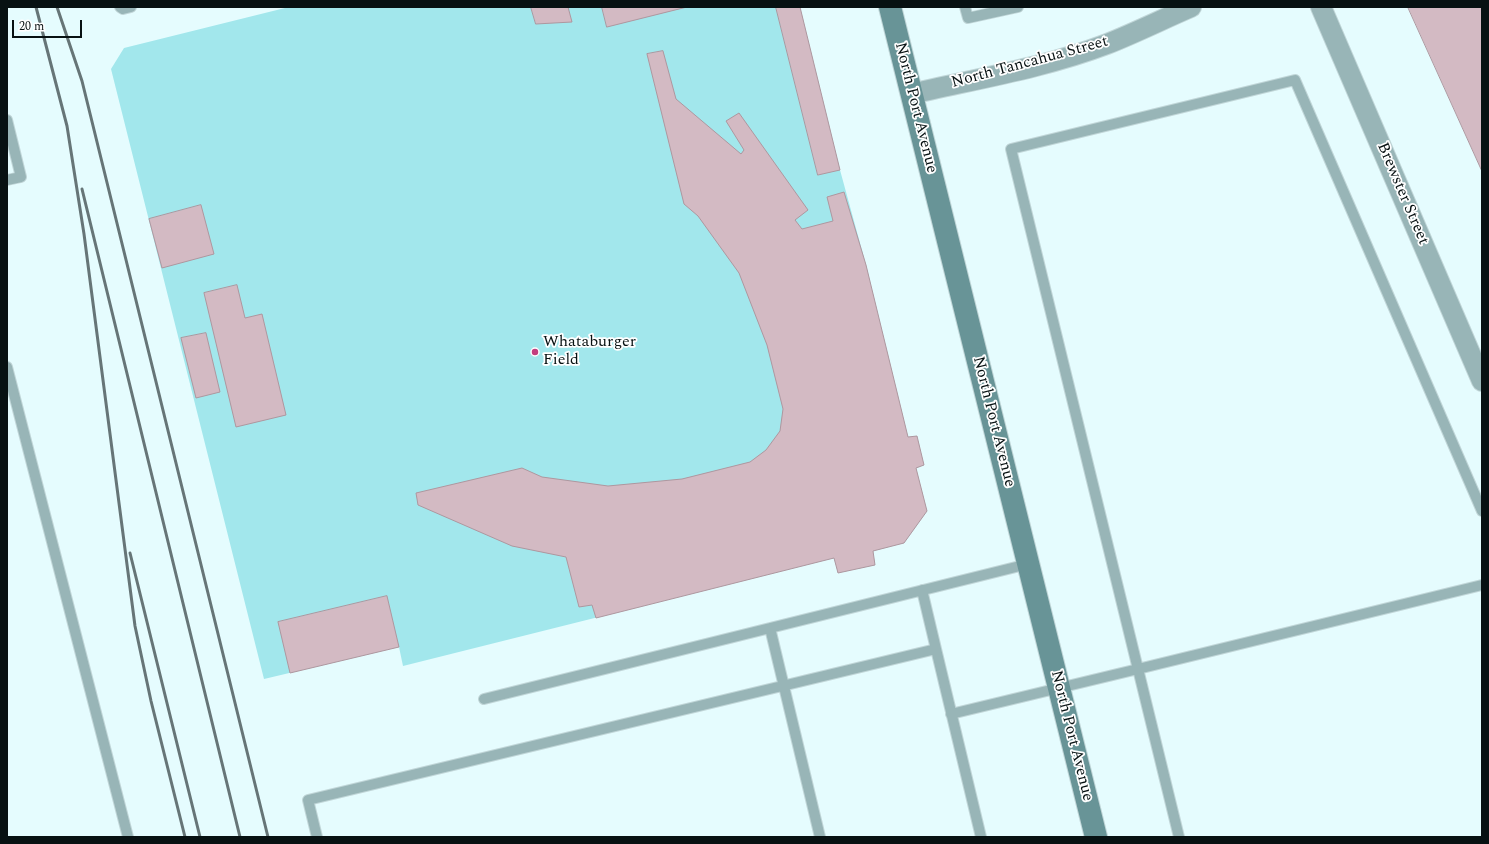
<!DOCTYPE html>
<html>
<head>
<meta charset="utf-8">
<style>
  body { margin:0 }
  #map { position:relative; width:1489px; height:844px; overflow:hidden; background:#e5fcfe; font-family:Spectral,serif }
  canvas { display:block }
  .frame { position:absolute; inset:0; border:8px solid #071112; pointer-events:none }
  .scale { position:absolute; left:12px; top:20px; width:70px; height:18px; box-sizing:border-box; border:2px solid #071112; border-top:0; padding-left:5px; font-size:12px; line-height:14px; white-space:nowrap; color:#071112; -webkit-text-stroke:3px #fff; paint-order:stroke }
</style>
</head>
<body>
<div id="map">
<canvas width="1489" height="844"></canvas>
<div class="frame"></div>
<div class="scale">20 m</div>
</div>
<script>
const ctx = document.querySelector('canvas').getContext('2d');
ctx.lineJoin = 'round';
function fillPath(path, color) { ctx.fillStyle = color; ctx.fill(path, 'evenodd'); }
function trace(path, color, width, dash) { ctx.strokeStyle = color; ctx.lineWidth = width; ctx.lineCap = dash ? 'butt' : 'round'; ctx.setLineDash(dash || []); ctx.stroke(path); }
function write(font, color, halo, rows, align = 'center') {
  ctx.font = font + ' Spectral,serif'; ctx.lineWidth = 3.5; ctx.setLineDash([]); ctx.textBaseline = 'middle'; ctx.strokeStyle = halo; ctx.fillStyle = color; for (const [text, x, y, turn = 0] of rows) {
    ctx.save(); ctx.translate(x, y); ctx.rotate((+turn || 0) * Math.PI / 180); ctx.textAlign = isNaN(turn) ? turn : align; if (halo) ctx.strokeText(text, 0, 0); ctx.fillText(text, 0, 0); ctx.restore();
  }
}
fillPath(new Path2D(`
  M289,7H800L840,170L866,265L908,437L917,436L924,465L916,468L927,511L904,543L873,551L875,565L838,573L834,558L403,666L399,647L264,679L111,69L124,48Z`), '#a2e7ec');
const building = new Path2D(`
  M531,7H568L572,22L536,24Z
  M602,7H687L607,27Z
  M776,7H800L840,170L818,175Z
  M1408,7H1482V171Z
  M663,51L676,99L741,154L744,150L726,121L739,113L808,210L795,220L802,229L833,221L827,197L844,192L866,265L908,437L917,436L924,465L916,468L927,511L904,543L873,551L875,565L838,573L834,558L596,618L592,605L579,607L566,557L512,546L418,505L416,493L522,468L542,477L608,486L682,479L750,462L766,450L780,431L783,409L767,345L739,273L698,216L684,204L647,54Z
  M201,205L214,254L162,268L149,219Z
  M237,285L245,318L262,314L286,415L236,427L204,293Z
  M206,333L220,392L196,398L181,338Z
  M387,596L399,647L290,673L278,622Z`);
fillPath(building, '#d3bac3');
trace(building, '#ae979f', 1);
const service = new Path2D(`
  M120,7L123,9L131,7
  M965,7L968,18L1018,7
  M7,120L21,177L7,180
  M7,367L128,837
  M922,590L936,649
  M770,628L820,837
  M484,699L1028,564
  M951,714L1138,669L1011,149L1295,80L1482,511
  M317,837L308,800L936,649L981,837
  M1179,837L1138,669L1482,585`);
const minor = new Path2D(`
  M1321,7L1482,381
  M911,94C976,79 1044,68 1107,44C1135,33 1163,19 1191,7`);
const secondary = new Path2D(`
  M890,7L1096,837`);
trace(service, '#c1d6d8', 12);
trace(minor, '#c1d6d8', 22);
trace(secondary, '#c1d6d8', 24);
trace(service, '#98b5b7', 10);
trace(minor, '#98b5b7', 20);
trace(secondary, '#689497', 22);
trace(new Path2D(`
  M36,7L67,126L84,234L135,626L151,701L185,837
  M57,7L82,81L268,837
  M82,189L240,837
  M130,553L200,837`), '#667577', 3);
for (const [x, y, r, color] of [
  [535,352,4,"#c33d7e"]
]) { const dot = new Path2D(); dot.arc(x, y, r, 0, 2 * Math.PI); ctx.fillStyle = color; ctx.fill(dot); trace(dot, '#fff', 1.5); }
write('16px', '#071112', '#fff', [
  ["North Tancahua Street",1030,63,-15],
  ["North Port Avenue",915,108,76],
  ["Brewster Street",1402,194,67],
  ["North Port Avenue",993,422,76],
  ["North Port Avenue",1071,736,76]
]);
write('16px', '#071112', '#fff', [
  ["Whataburger",543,343],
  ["Field",543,361]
], 'left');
</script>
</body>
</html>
